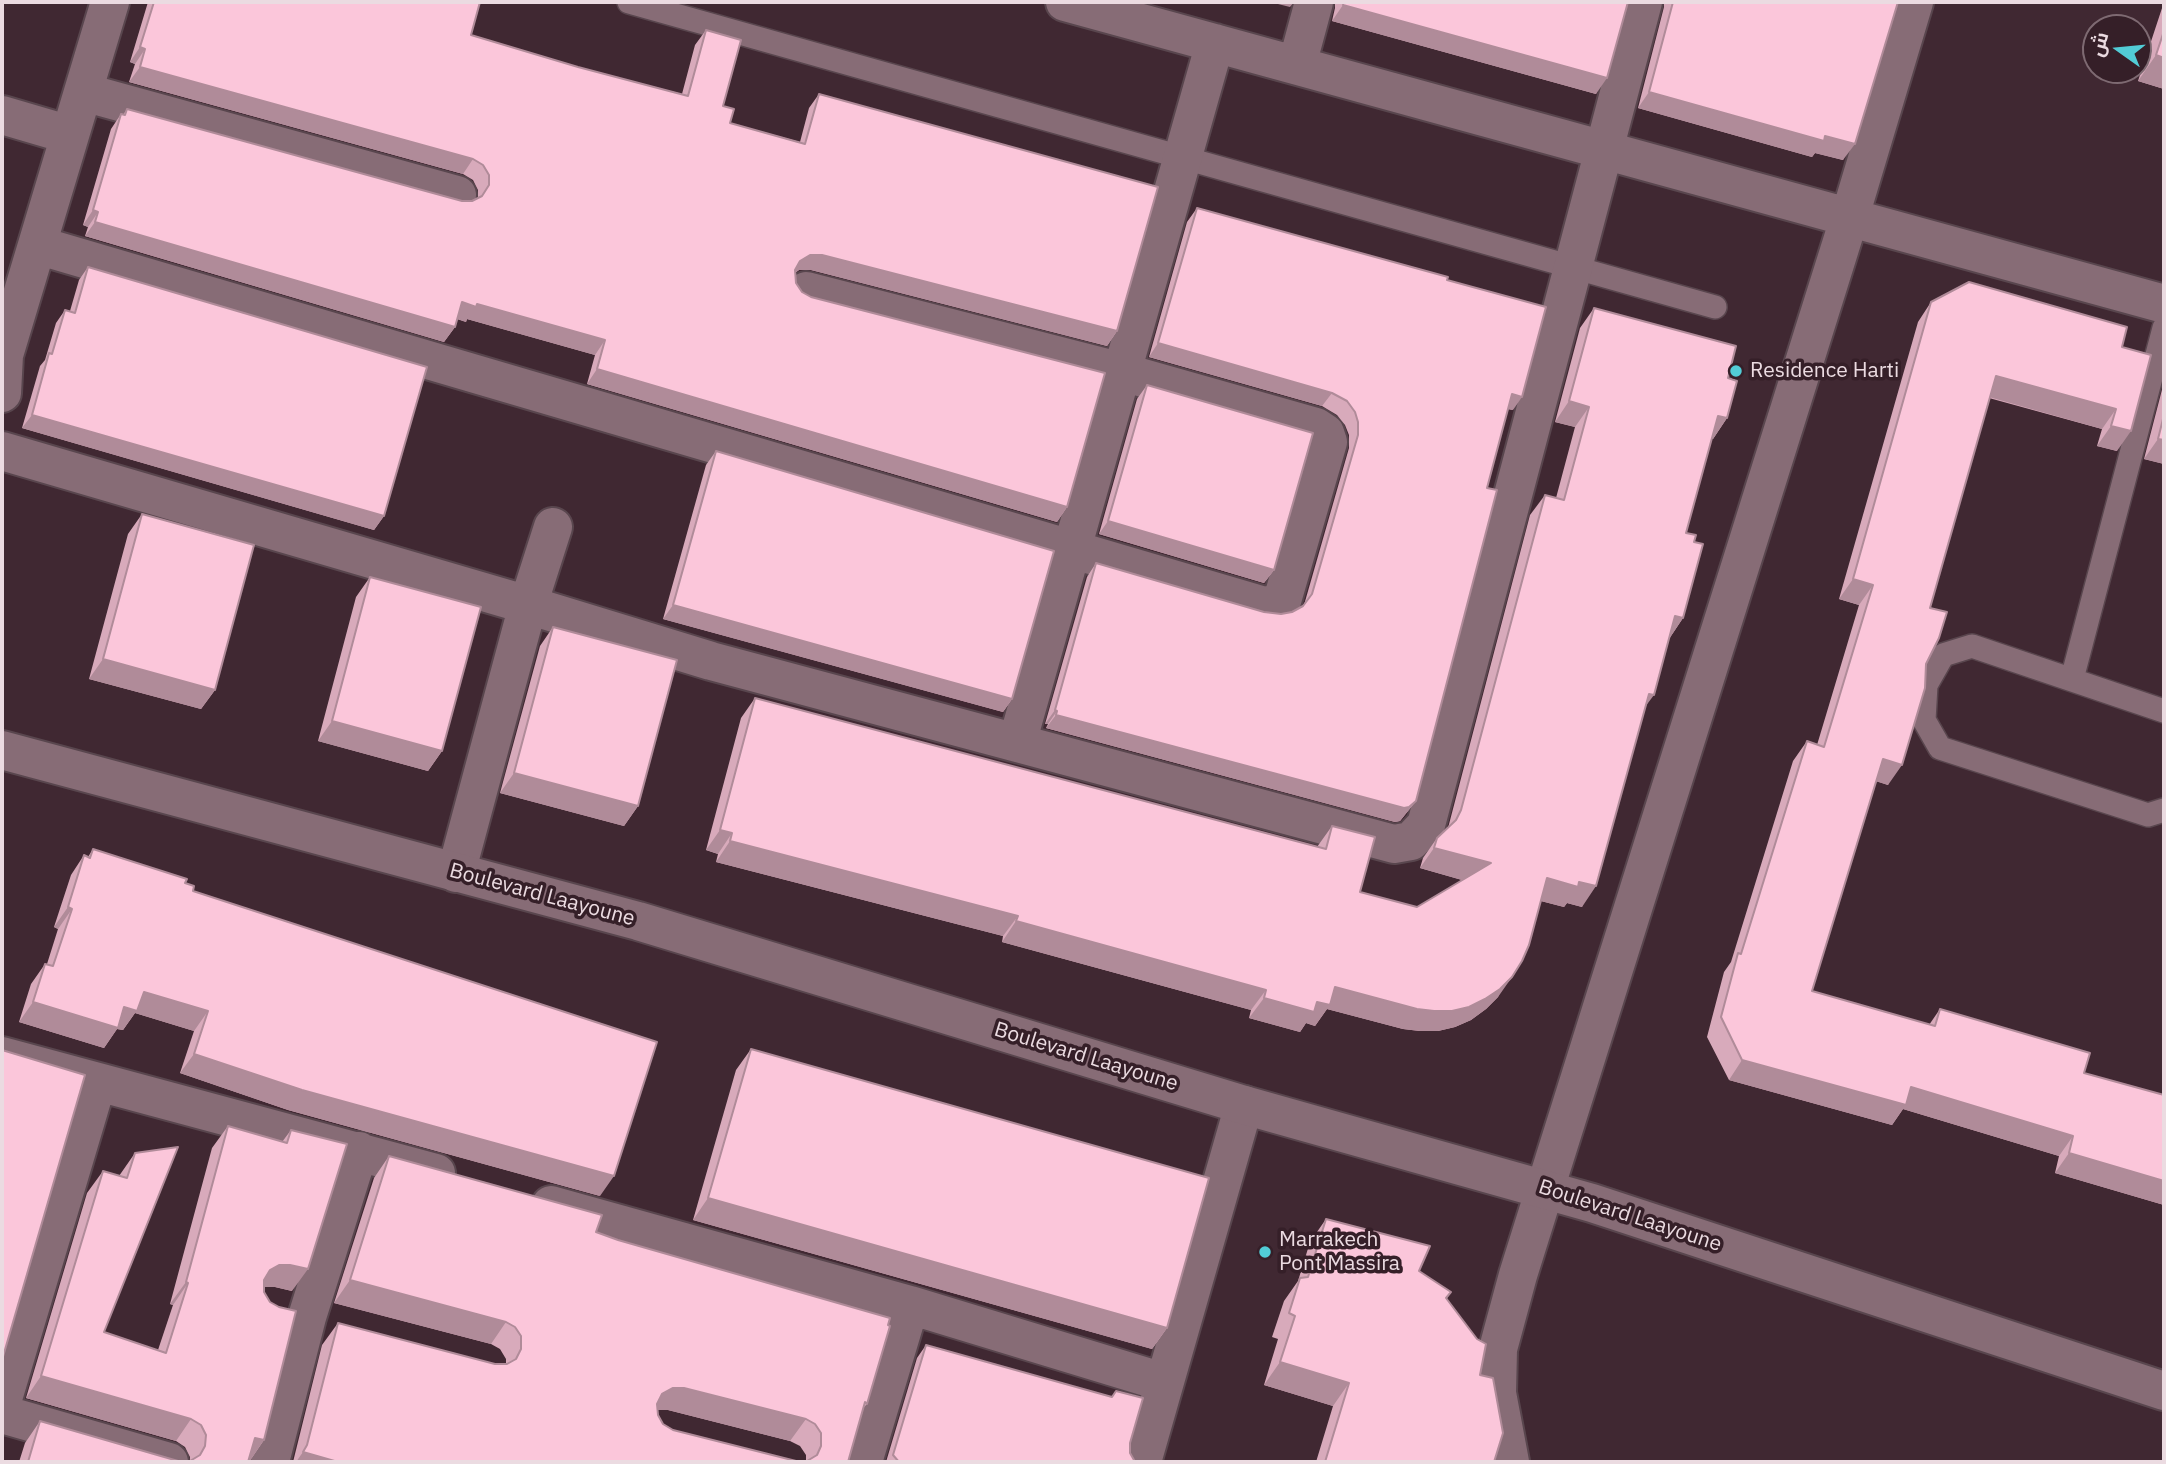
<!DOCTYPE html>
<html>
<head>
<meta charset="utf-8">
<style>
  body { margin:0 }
  #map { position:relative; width:2166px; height:1464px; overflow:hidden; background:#402832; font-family:"IBM Plex Sans",Cairo,sans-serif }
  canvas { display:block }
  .frame { position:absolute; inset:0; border:4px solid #ebdbe1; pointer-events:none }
  .north { position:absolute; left:2082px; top:14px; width:70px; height:70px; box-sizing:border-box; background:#351f28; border:2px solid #7e6a72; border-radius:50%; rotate:285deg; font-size:19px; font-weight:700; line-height:28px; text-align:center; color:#ebdbe1 }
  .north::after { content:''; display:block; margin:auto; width:24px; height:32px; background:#52ccd6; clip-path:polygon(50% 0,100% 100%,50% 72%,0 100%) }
</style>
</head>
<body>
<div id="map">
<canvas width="2166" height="1464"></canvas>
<div class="frame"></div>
<div class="north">ش</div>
</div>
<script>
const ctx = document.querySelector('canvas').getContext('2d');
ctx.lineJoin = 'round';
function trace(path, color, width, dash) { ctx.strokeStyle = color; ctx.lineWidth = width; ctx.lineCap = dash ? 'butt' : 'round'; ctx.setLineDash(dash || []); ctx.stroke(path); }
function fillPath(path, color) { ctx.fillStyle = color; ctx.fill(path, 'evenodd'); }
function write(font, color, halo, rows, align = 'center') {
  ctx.font = font + ' "IBM Plex Sans",sans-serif'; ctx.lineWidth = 7; ctx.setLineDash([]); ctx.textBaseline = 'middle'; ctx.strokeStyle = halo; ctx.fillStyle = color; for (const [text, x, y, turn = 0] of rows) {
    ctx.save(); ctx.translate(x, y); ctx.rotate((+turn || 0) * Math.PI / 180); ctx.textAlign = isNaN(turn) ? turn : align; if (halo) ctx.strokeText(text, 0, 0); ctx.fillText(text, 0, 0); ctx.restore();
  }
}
const service = new Path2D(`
  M629,2L1715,307
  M2072,679L2164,328
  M2164,711L1972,646L1943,655L1926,685L1924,720L1940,748L2148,815L2164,810`);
const minor = new Path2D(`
  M1065,2L2164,304
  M1297,65L1314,2
  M83,92L457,195
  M2,115L70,135
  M37,245L1261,605L1273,606L1282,601L1328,442L1325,433L1316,427L1122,372L806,291
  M2,393L4,355L110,2
  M2,451L528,605L711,661L1394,844L1411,841L1426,825L1643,2
  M1017,743L1215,43
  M456,873L528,605L553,527
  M2,1056L436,1173
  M551,1205L910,1305L1163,1382
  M2,1402L97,1083
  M2,1414L169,1462
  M270,1462L307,1317L359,1151
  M863,1462L910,1305
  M1142,1462L1244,1105
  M1510,1462L1497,1393L1498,1349L1518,1275L1850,216L1914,2`);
const tertiary = new Path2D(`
  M2,750L638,921L1244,1105L1592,1203L2164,1391`);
trace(service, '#59464e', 26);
trace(minor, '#59464e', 42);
trace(tertiary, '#59464e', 42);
trace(service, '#876c76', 23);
trace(minor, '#876c76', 38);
trace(tertiary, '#876c76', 38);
fillPath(new Path2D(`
  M148,2H480L471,35L578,67L682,94L695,45L706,30L723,106L730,123L800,142L809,108L819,94L1117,331L1107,346L811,270H799L795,273L796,283L802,292L1067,507L1057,522L587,384L595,355L467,319L466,322L457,319L455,327L444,342L85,236L88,227L83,225L111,129L121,114L123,115L127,109L462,201H472L478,198V190L473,180L463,174L129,82L135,64L130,62Z
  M1335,2H1628L1596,94L1332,21L1335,8Z
  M1664,2H1898L1843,160L1815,153L1812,157L1638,108L1664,7Z
  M2164,2V89L2138,81Z
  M1197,208L1447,280L1513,410L1508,409L1487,488L1416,801L1400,821L1395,822L1046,728L1048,724H1045L1087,577L1096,563L1264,612L1281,614L1292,612L1304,605L1349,448V435L1345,425L1337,415L1322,406L1149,357L1187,222Z
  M88,267L384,516L374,530L22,428L40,366L45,360L56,323L65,310L70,311L79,280Z
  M1931,302L2122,347L2117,451L2097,446L2102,429L1989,398L1930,608L1926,664L1888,785L1876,781L1812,991L1929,1025L1940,1009L2084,1073L2164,1095V1205L2055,1173L2059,1156L1903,1109L1892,1125L1729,1080L1707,1037L1724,972L1731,962L1793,761L1807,741L1817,745L1859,605L1839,599L1918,322Z
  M1594,308L1728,378L1727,418L1713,439L1711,438L1686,533L1694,542L1683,618L1669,639L1645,708L1582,907L1567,903L1564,907L1541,901L1498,997L1486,1009L1471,1020L1455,1027L1438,1031H1420L1403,1029L1327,1009L1315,1026L1306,1023L1300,1032L1249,1018L1251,1010L1002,942L1003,936L716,862L718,854L706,850L741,718L755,698L1317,847L1332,826L1360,892L1417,907L1462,880L1420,868L1423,858L1437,838L1448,828L1530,515L1545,495L1556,498L1575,427L1555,422L1580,328Z
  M2164,382V464L2144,459Z
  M1147,385L1274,570L1264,583L1099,534L1137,399Z
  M716,451L1012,699L1003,712L663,619L706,465Z
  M142,514L215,690L201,709L89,679L128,534Z
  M370,577L442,751L428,771L318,741L356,597Z
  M553,627L638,806L624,826L500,793L540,646Z
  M93,849L185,883L193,891L600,1196L288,1110L180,1073L194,1031L135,1013L123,1030L117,1029L104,1048L19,1022L31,984L45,964H47L58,929L54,927L71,875L84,855L88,857Z
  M751,1049L1167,1328L1152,1349L693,1220L736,1070Z
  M228,1126L282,1142L291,1130L292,1291L275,1287H264V1440L249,1462H19L25,1443L40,1421L178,1461H190V1457L185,1447L176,1441L26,1398L87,1193L103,1171L119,1176L135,1153L104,1332L158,1350L173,1305L170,1304L212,1148Z
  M389,1156L596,1232L867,1404L864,1407L848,1462H293L322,1345L338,1323L495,1364H506V1359L500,1349L491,1344L334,1303L374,1178ZM658,1410H668L790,1441L800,1446L806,1455V1461H796L673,1430L663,1424L658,1415Z
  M1326,1219L1419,1271L1451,1292L1447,1298L1480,1375L1494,1462H1316L1333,1406L1264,1385L1278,1339L1272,1337L1284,1301L1298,1281L1310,1242Z
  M926,1345L1130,1443V1453L1133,1462H886L917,1358Z`), '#d8aabb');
fillPath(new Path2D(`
  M1270,2H1294L1290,7Z
  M1343,5L1607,78L1596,94L1332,21Z
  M140,47L145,49L135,64L130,62Z
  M2156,55L2164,58V89L2138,81Z
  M140,67L473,159L463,174L129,82Z
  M1649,92L1825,136L1855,144L1843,160L1815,153L1812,157L1638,108Z
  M93,210L98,212L88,227L83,225Z
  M95,222L455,327L444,342L85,236Z
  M810,255H822L1117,331L1107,346L811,270H799L790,276L800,261Z
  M462,302L477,304L605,340L595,355L467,319L466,322L452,317Z
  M1158,343L1332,393L1322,406L1149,357Z
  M597,369L1067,507L1057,522L587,384Z
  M1996,376L2116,409L2102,429L1982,395Z
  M1512,394L1522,397L1513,410L1502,408Z
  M1569,401L1589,407L1575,427L1555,422Z
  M32,415L384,516L374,530L22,428Z
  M1718,416L1727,418L1713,439L1703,436Z
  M2111,426L2131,431L2117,451L2097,446Z
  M2158,439L2164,440V464L2144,459Z
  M1108,521L1274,570L1264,583L1099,534Z
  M1853,579L1873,585L1859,605L1839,599Z
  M673,605L1012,699L1003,712L663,619Z
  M1675,616L1683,618L1669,639Z
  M103,659L215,690L201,709L89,679Z
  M1649,694L1654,695L1639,715Z
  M1055,710L1057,711L1048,724H1045Z
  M1056,715L1416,801L1400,821L1395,822L1046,728Z
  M332,721L442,751L428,771L318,741Z
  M1883,759L1902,765L1888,785L1869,779Z
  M514,773L638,806L624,826L500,793Z
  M720,830L732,833L718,854L706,850Z
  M730,841L1018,916L1003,936L716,862Z
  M1434,848L1491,863L1476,884L1420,868Z
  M1547,878L1579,882L1596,886L1582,907L1567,903L1564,907L1533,899Z
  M68,907L72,909L58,929L54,927Z
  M1016,921L1266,990L1251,1010L1002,942Z
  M1512,977L1498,997L1486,1009L1471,1020L1455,1027L1438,1031H1420L1403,1029L1327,1009L1315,1026L1306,1023L1300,1032L1249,1018L1264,998L1317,1002L1335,987Z
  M144,992L208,1011L194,1031L135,1013L123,1030L117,1029L104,1048L19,1022L33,1002L124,1007Z
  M194,1054L614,1176L600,1196L288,1110L180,1073Z
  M1742,1060L1911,1087L2073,1136L2059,1156L1903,1109L1892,1125L1729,1080Z
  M2069,1153L2164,1181V1205L2055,1173Z
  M708,1198L1167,1328L1152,1349L693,1220Z
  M279,1265H290L308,1269L292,1291L275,1287H264L254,1292L270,1270Z
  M350,1280L506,1322L491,1344L334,1303Z
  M186,1282L188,1283L173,1305L170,1304Z
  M1280,1362L1349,1383L1333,1406L1264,1385Z
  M41,1376L191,1419L176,1441L26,1398Z
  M673,1388H684L806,1419L790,1441L668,1410H658L647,1416L662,1394Z
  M255,1438L264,1440L249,1462H248Z
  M303,1452L338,1462H296Z`), '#b08b99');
const building = new Path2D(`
  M154,2H480L471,35L578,67L688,96L706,30L741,40L723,106L734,109L730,123L805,144L819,94L1158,187L1117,331L822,255H810L800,261L795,270L796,283L802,292L811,297L1105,373L1067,507L597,369L605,340L477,304L476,307L462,302L455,327L95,222L98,212L93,210L121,114L125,115L127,109L462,201H472L482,196L489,185V175L483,165L473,159L140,67L145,49L140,47Z
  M1344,2H1628L1607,78L1343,5Z
  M1673,2H1898L1855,144L1825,136L1824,141L1649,92Z
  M2164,31V58L2156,55Z
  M1197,208L1448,277L1447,280L1546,307L1522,397L1512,394L1487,488L1497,490L1416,801L1409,807L1404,808L1056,715L1057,711L1055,710L1096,563L1264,612L1281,614L1292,612L1303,606L1312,594L1358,435V422L1355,412L1347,401L1332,393L1158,343Z
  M88,267L427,367L384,516L32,415L49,353L52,354L65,310L75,313Z
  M1969,282L2127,327L2122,347L2151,355L2131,431L2111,426L2116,409L1996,376L1930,608L1947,612L1939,638L1926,664L1925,688L1902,765L1883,759L1812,991L1935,1026L1940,1009L2090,1053L2084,1073L2164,1095V1181L2069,1153L2073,1136L1911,1087L1906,1105L1742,1060L1721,1017L1738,953L1741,954L1807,741L1824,747L1873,585L1853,579L1931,302Z
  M1594,308L1736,346L1728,378L1737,381L1727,418L1718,416L1686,533L1696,535L1694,542L1703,544L1683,618L1675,616L1654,695L1649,694L1596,886L1579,882L1578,887L1547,878L1529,945L1522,961L1512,977L1500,989L1485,999L1469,1007L1452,1011H1434L1417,1009L1335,987L1330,1005L1317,1002L1314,1012L1264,998L1266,990L1016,921L1018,916L730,841L732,833L720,830L755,698L1326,849L1332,826L1375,837L1360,892L1417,907L1491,863L1434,848L1437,838L1456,820L1461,810L1545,495L1564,500L1589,407L1569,401Z
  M1147,385L1313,433L1274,570L1108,521Z
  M2164,415V440L2158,439Z
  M716,451L1054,551L1012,699L673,605Z
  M142,514L254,545L215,690L103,659Z
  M370,577L481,607L442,751L332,721Z
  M553,627L677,660L638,806L514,773Z
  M93,849L187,879L185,883L194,886L193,891L657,1042L614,1176L302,1090L194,1054L208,1011L144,992L137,1011L124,1007L118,1028L33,1002L45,964L53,966L72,909L68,907L84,855L90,858Z
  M751,1049L1209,1178L1167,1328L708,1198Z
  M2,1050L85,1075L2,1360Z
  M228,1126L287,1143L291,1130L347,1144L308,1269L290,1265H279L270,1270L264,1280V1292L270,1302L279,1307L296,1311L264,1440L255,1438L248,1462H28L40,1421L178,1461H190L200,1455L205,1446L206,1435L201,1425L191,1419L41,1376L103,1171L127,1178L135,1153L178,1147L104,1332L166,1353L188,1283L186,1282Z
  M389,1156L602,1215L596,1232L618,1240L890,1318L888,1325L890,1326L867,1404L865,1402L848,1462H338L303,1452L307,1445L338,1323L495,1364H507L516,1359L521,1349V1336L515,1327L506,1322L350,1280ZM673,1388H684L806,1419L815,1424L821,1433V1446L817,1455L807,1461H796L673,1430L663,1424L658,1415L657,1404L662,1394Z
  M1326,1219L1430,1246L1419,1271L1451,1292L1446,1298L1477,1339L1486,1344L1480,1375L1493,1378L1503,1433L1494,1462H1325L1349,1383L1280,1362L1295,1316L1289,1313L1300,1278L1308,1277Z
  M926,1345L1112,1397L1116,1391L1143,1398L1130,1443V1453L1134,1460L1133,1462H899L893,1455Z`);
fillPath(building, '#fbc6da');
trace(building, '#b08b99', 2);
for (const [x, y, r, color] of [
  [1736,371,7,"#52ccd6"],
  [1265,1252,7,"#52ccd6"]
]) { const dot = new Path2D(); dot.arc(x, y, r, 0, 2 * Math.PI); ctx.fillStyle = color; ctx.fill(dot); trace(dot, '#351f28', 2.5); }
write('21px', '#ebdbe1', '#351f28', [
  ["Residence Harti",1750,371],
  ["Marrakech",1279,1240],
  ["Pont Massira",1279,1264]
], 'left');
write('21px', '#ebdbe1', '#351f28', [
  ["Boulevard Laayoune",542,895,15],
  ["Boulevard Laayoune",1086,1057,17],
  ["Boulevard Laayoune",1630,1216,18]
]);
</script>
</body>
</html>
